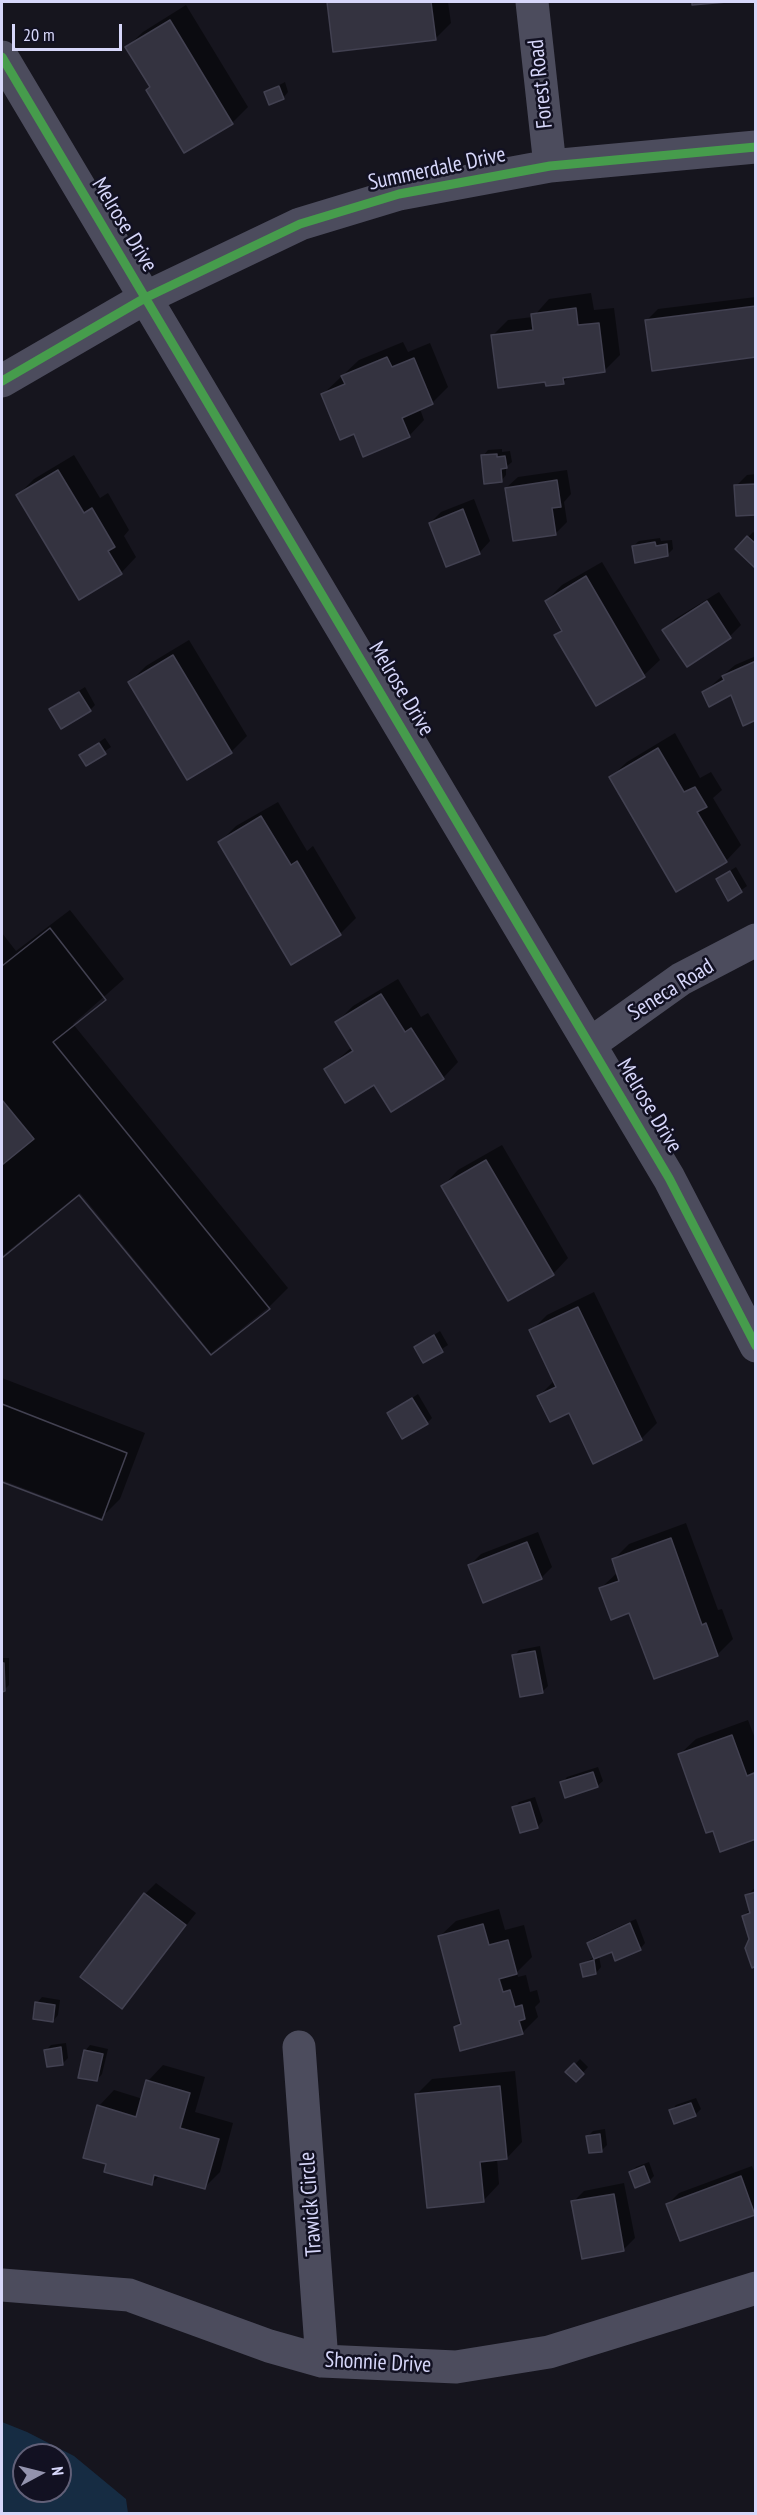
<!DOCTYPE html>
<html>
<head>
<meta charset="utf-8">
<style>
  body { margin:0 }
  #map { position:relative; width:757px; height:2515px; overflow:hidden; background:#16151e; font-family:"PT Sans Narrow",sans-serif }
  canvas { display:block }
  .frame { position:absolute; inset:0; border:3px solid #d7d7fa; pointer-events:none }
  .north { position:absolute; left:12px; top:2443px; width:60px; height:60px; box-sizing:border-box; background:#121122; border:2px solid #616078; border-radius:50%; rotate:83deg; font-size:16px; font-weight:700; line-height:24px; text-align:center; color:#d7d7fa }
  .north::after { content:''; display:block; margin:auto; width:21px; height:27px; background:#9393ad; clip-path:polygon(50% 0,100% 100%,50% 72%,0 100%) }
  .scale { position:absolute; left:12px; top:24px; width:110px; height:27px; box-sizing:border-box; border:3px solid #d7d7fa; border-top:0; padding-left:8px; font-size:18px; line-height:21px; white-space:nowrap; color:#d7d7fa; -webkit-text-stroke:4px #121122; paint-order:stroke }
</style>
</head>
<body>
<div id="map">
<canvas width="757" height="2515"></canvas>
<div class="frame"></div>
<div class="north">N</div>
<div class="scale">20 m</div>
</div>
<script>
const ctx = document.querySelector('canvas').getContext('2d');
ctx.lineJoin = 'round';
function fillPath(path, color) { ctx.fillStyle = color; ctx.fill(path, 'evenodd'); }
function trace(path, color, width, dash) { ctx.strokeStyle = color; ctx.lineWidth = width; ctx.lineCap = dash ? 'butt' : 'round'; ctx.setLineDash(dash || []); ctx.stroke(path); }
function write(font, color, halo, rows, align = 'center') {
  ctx.font = font + ' "PT Sans Narrow",sans-serif'; ctx.lineWidth = 5; ctx.setLineDash([]); ctx.textBaseline = 'middle'; ctx.strokeStyle = halo; ctx.fillStyle = color; for (const [text, x, y, turn = 0] of rows) {
    ctx.save(); ctx.translate(x, y); ctx.rotate((+turn || 0) * Math.PI / 180); ctx.textAlign = isNaN(turn) ? turn : align; if (halo) ctx.strokeText(text, 0, 0); ctx.fillText(text, 0, 0); ctx.restore();
  }
}
fillPath(new Path2D(`
  M2,2422L27,2432L74,2456L126,2499L128,2513H2ZM24,2455H60V2491H24Z`), '#162c43');
fillPath(new Path2D(`
  M329,2H448L451,23L435,39L334,50Z
  M186,5L248,107L232,123L127,47L143,32Z
  M285,82L288,92L283,98L266,92Z
  M591,293L594,310L614,308L620,355L604,371L570,376L563,382L547,381L493,335L508,320L533,317L549,299Z
  M756,297V356L647,320L658,309Z
  M403,342L408,352L430,343L448,387L432,403L420,409L424,420L409,436L355,432L323,394L359,360Z
  M502,449V452L510,451L512,462L506,467V475L501,481L483,456L488,450Z
  M74,455L100,498L108,493L129,530L124,536L136,557L121,573L18,495L34,479Z
  M567,470L571,494L564,502L567,522L555,534L506,488L518,477Z
  M756,474V513L736,486L747,475Z
  M474,499L490,541L479,553L430,523L441,512Z
  M753,532L756,534L755,566L737,549Z
  M660,538L661,541L672,540L673,549L667,555L633,546L639,541Z
  M602,562L660,660L644,675L556,636L563,629L546,601L562,585Z
  M719,592L741,625L730,636L664,630L675,619Z
  M189,640L247,736L231,752L130,682L146,666Z
  M756,656V719L731,693L704,692L735,665Z
  M85,687L95,705L90,710L51,709Z
  M675,733L700,778L711,772L722,790L713,798L741,845L726,861L611,777L627,762Z
  M105,738L111,747L86,764L81,755Z
  M278,802L307,851L313,846L356,918L340,934L220,842L236,826Z
  M736,867L747,886L729,899L717,879Z
  M70,910L124,979L73,1024L288,1288L269,1307L211,1353L80,1193L2,1256V933L16,951Z
  M398,979L421,1017L428,1013L458,1062L443,1078L375,1083L326,1070L352,1047L337,1022L353,1006Z
  M502,1145L568,1258L553,1274L443,1186L458,1170Z
  M594,1292L657,1423L641,1439L539,1396L555,1380L531,1331L547,1315Z
  M440,1331L448,1345L423,1361L416,1347Z
  M2,1378L145,1433L120,1499L101,1518L2,1480Z
  M418,1394L432,1418L427,1423L389,1414Z
  M686,1523L718,1610L722,1609L733,1639L717,1655L601,1588L618,1572L614,1559L629,1544Z
  M538,1532L552,1567L541,1578L470,1565L481,1554Z
  M540,1646L548,1686L542,1692L514,1656L519,1650Z
  M2,1658H9V1685L4,1690H2Z
  M748,1720L756,1741V1838L714,1829L680,1754L696,1739Z
  M598,1767L603,1781L597,1786L562,1783L567,1777Z
  M535,1797L543,1821L537,1827L514,1808L519,1802Z
  M156,1883L196,1913L122,2007L145,1894Z
  M756,1887V1965L743,1916L751,1909L746,1896Z
  M499,1909L505,1930L524,1925L532,1957L517,1972L518,1977L526,1975L530,1992L537,1990L540,2002L535,2007L538,2017L522,2033L455,2027L462,2020L440,1936L456,1921Z
  M636,1919L645,1943L640,1949L612,1950L599,1956L601,1967L596,1973L582,1964L595,1957L589,1943L594,1938Z
  M42,1997L60,2000L58,2015L53,2021L37,2003Z
  M66,2043L68,2058L63,2063L46,2050L51,2045Z
  M90,2045L108,2049L102,2074L97,2080L85,2051Z
  M580,2059L588,2067L576,2080L568,2072Z
  M163,2065L205,2077L195,2112L233,2123L220,2172L204,2188L160,2175L151,2184L107,2163L99,2106L114,2090L143,2099L148,2081Z
  M515,2071L522,2142L507,2158L497,2159L499,2184L484,2200L416,2095L432,2079Z
  M696,2098L701,2109L695,2115L671,2111L676,2105Z
  M605,2129L607,2145L602,2150L588,2136L593,2131Z
  M649,2162L654,2176L649,2181L631,2172L636,2167Z
  M752,2166L756,2176L754,2214L668,2204L679,2193Z
  M624,2183L635,2238L624,2249L573,2202L584,2191Z`), '#0007');
const building = new Path2D(`
  M327,2H431L436,40L333,52Z
  M692,2H727L692,5Z
  M170,20L233,124L184,153L146,90L150,87L125,47Z
  M279,86L284,99L269,105L264,92Z
  M756,306V357L652,371L645,320Z
  M576,308L578,325L599,323L605,372L563,378L564,384L546,386L545,382L498,388L491,335L533,330L531,314Z
  M387,357L392,367L414,358L433,404L402,418L410,437L363,457L354,434L340,440L321,394L345,384L341,376Z
  M497,454V457L505,456L507,468L501,469L502,482L484,484L481,455Z
  M58,470L84,513L92,508L115,547L108,551L122,574L79,600L16,495Z
  M557,480L561,507L552,508L556,535L513,541L505,488Z
  M756,484V515L736,516L734,485Z
  M463,509L480,554L446,567L429,523Z
  M747,536L756,544L755,568L735,549Z
  M655,542L656,546L667,544L668,556L635,563L632,546Z
  M586,576L645,677L596,706L554,635L562,631L545,601Z
  M707,601L731,638L687,667L662,630Z
  M173,655L232,753L187,780L128,682Z
  M756,661V720L743,726L731,695L709,707L702,692L724,680L722,676Z
  M79,692L91,711L61,729L49,709Z
  M99,743L106,754L86,766L79,755Z
  M658,748L684,792L695,787L707,807L697,812L727,862L676,892L609,777Z
  M261,816L291,865L297,861L341,935L291,965L218,842Z
  M730,871L742,892L728,901L716,879Z
  M50,928L106,1000L53,1042L270,1309L211,1355L79,1195L2,1258V1165L34,1139L2,1100V966Z
  M50,928L106,1000L53,1042L270,1309L211,1355L79,1195L2,1258V966Z
  M381,994L405,1032L411,1028L444,1079L391,1112L374,1085L345,1103L324,1069L353,1051L335,1022Z
  M486,1160L554,1275L508,1301L441,1186Z
  M578,1307L642,1440L593,1464L569,1413L550,1422L537,1396L556,1387L529,1330Z
  M434,1335L443,1352L423,1363L414,1347Z
  M412,1398L428,1424L402,1439L387,1413Z
  M2,1404L127,1453L102,1520L2,1482Z
  M2,1404L127,1453L102,1520L2,1482Z
  M671,1538L702,1625L706,1623L718,1656L654,1679L629,1613L611,1620L599,1588L619,1581L612,1559Z
  M527,1542L542,1579L483,1603L468,1565Z
  M535,1651L543,1693L520,1697L512,1655Z
  M2,1663H4L5,1691L2,1692Z
  M732,1735L747,1776L754,1773L756,1777V1839L720,1852L713,1831L706,1833L678,1754Z
  M593,1772L598,1787L565,1798L560,1782Z
  M530,1802L538,1828L520,1833L512,1807Z
  M756,1892V1966L752,1968L745,1948L749,1939L742,1916L750,1913L745,1895Z
  M144,1893L186,1925L122,2009L80,1977Z
  M630,1923L641,1950L615,1961L612,1952L594,1959L587,1943Z
  M483,1924L489,1945L508,1940L517,1974L499,1979L503,1992L510,1990L515,2007L522,2005L525,2019L519,2021L523,2034L460,2051L454,2027L461,2024L438,1936Z
  M594,1960L596,1974L583,1977L580,1964Z
  M35,2002L55,2005L53,2022L33,2019Z
  M61,2047L63,2065L47,2067L44,2050Z
  M84,2050L103,2054L97,2081L78,2078Z
  M574,2063L584,2074L576,2082L565,2072Z
  M146,2080L190,2093L180,2128L219,2139L205,2189L154,2175L152,2185L104,2172L106,2164L83,2158L97,2105L136,2117Z
  M500,2086L507,2159L480,2162L484,2202L427,2208L415,2094Z
  M691,2103L696,2116L674,2124L669,2110Z
  M600,2134L602,2152L589,2153L586,2136Z
  M644,2166L650,2182L635,2188L629,2172Z
  M741,2176L755,2215L680,2241L666,2204Z
  M614,2194L624,2251L582,2259L571,2201Z`);
fillPath(building, '#343340');
trace(building, '#424151', 1.5);
trace(new Path2D(`
  M532,2L550,166
  M2,57L669,1178L756,1346
  M2,381L145,298L300,224L399,194L550,166L756,147
  M590,1044L681,979L756,940
  M299,2047L322,2361
  M2,2285L129,2295L269,2346L322,2361L456,2367L549,2352L756,2288`), '#4c4c5d', 33);
trace(new Path2D(`
  M2,57L669,1178L756,1346
  M2,381L145,298L300,224L399,194L550,166L756,147`), '#469c4c', 9);
write('22px', '#d7d7fa', '#121122', [
  ["Forest Road",541,84,-96],
  ["Summerdale Drive",437,169,-12],
  ["Melrose Drive",124,225,59],
  ["Melrose Drive",401,689,59],
  ["Seneca Road",671,990,-32],
  ["Melrose Drive",649,1106,59],
  ["Trawick Circle",311,2204,-94],
  ["Shonnie Drive",378,2363,3]
]);
</script>
</body>
</html>
